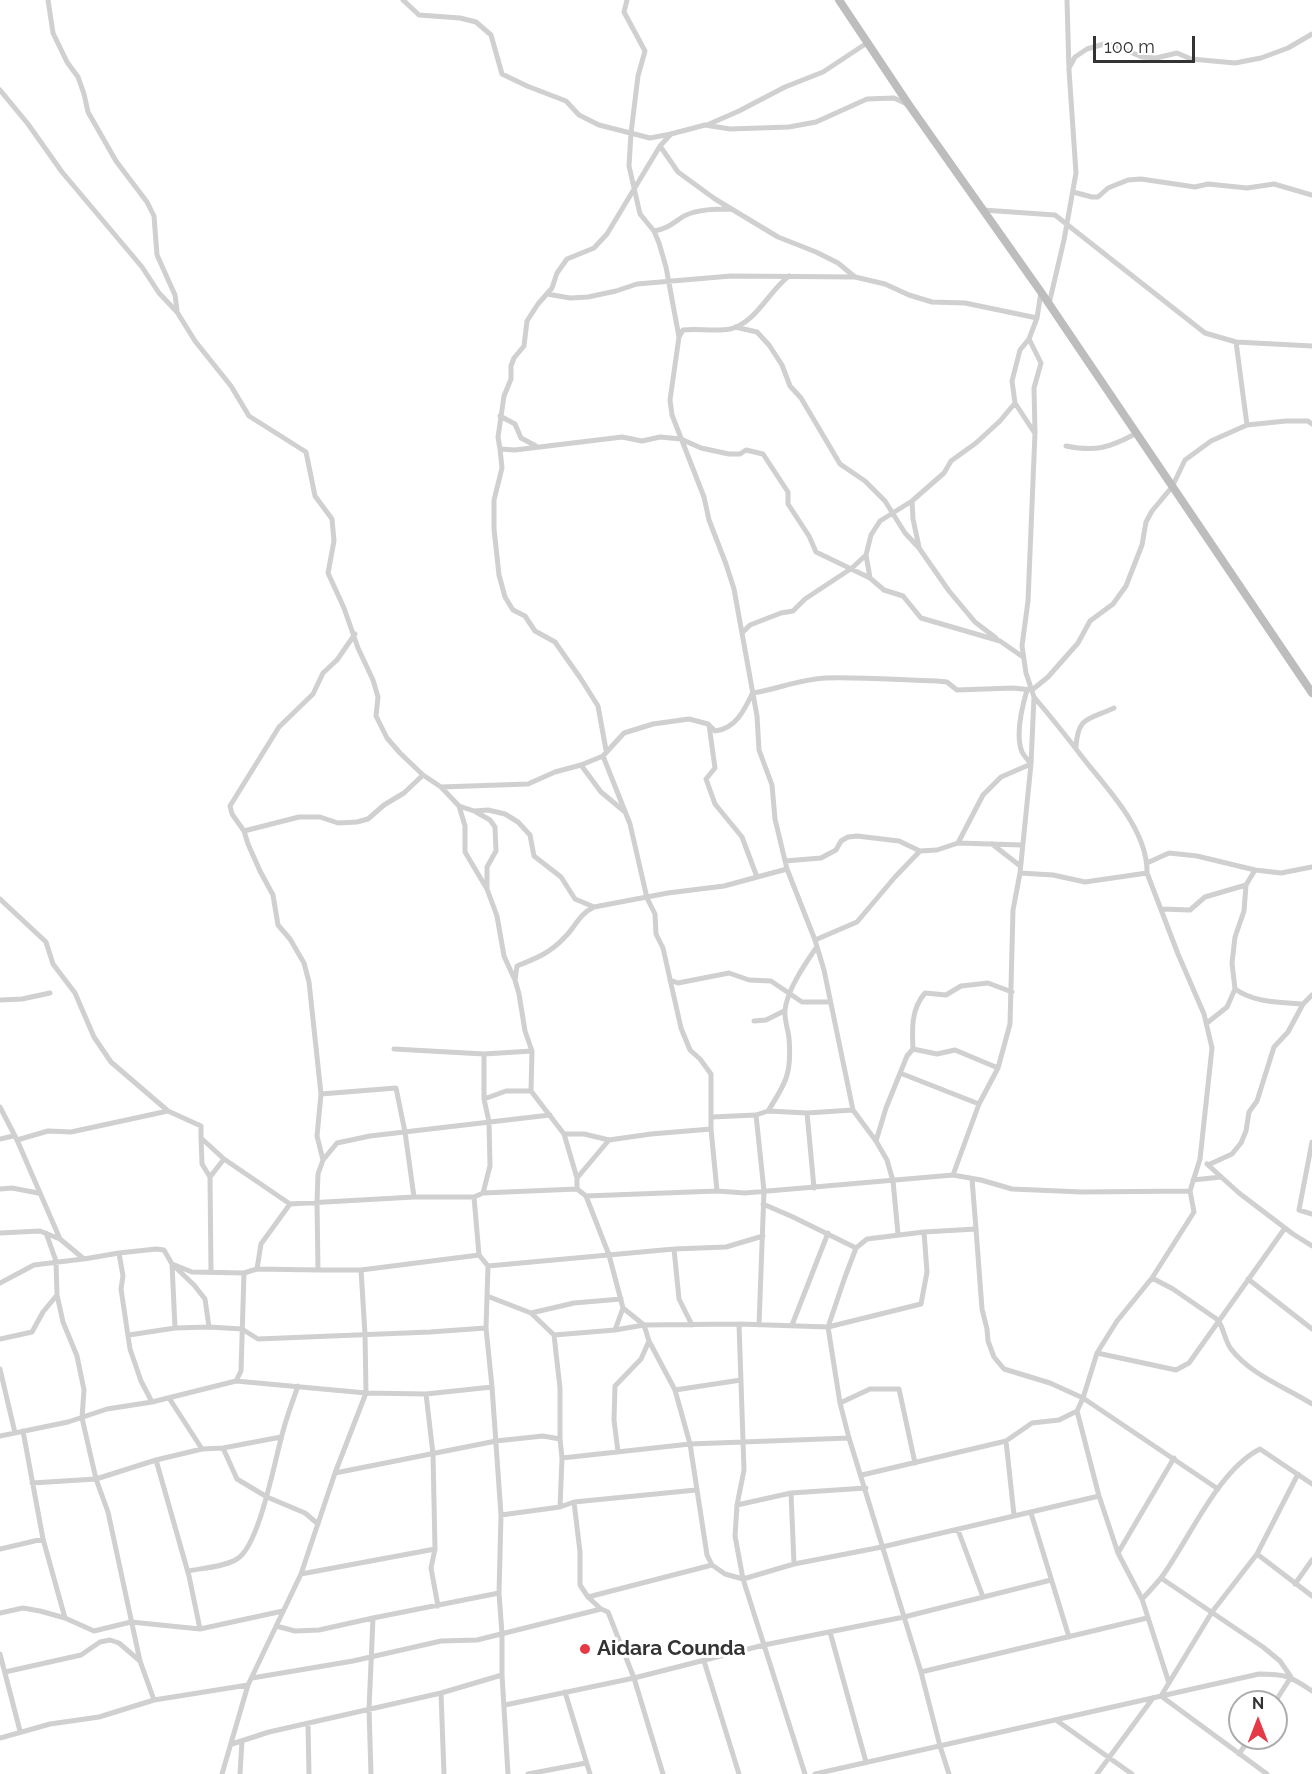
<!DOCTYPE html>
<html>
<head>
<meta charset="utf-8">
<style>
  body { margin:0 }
  #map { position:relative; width:1312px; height:1774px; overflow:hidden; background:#fff; font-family:Raleway,sans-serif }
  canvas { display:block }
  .north { position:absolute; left:1228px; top:1690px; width:60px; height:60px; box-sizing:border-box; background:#fff; border:2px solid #adadad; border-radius:50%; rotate:0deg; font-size:16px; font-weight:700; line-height:24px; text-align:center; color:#333 }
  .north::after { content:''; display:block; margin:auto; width:21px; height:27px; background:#e63946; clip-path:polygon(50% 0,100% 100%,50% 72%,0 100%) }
  .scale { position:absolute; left:1093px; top:36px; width:102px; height:27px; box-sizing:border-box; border:3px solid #333; border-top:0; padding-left:8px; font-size:18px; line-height:21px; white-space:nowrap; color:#333; -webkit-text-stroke:4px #fff; paint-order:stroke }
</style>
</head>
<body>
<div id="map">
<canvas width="1312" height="1774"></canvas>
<div class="north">N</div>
<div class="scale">100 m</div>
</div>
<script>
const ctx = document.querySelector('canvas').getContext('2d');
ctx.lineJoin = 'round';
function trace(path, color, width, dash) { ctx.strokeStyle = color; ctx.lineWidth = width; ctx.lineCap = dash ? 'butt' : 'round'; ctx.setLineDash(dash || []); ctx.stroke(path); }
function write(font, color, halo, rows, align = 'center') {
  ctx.font = font + ' Raleway,sans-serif'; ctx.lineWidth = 6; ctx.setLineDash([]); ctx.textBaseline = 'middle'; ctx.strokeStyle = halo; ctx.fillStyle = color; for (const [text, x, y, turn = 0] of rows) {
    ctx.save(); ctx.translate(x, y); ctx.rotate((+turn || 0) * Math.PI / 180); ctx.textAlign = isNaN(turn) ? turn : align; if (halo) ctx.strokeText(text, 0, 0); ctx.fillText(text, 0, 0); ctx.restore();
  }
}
trace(new Path2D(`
  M48,0L53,33L67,62L78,77L84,94L88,112L116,161L147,202L154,216L157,255L175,295L177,310
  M403,0L419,15L460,18L476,22L491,35L502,74L527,86L566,101L579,115L599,125L650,138L671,134L705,125L730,129L789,127L816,122L867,99L894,98L909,105
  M627,0L624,12L645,51L638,76L631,133L629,166L640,214L654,231L659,243L666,267L679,337L670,400L672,415L704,497L709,520L726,564L734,589L757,716L759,750L772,785L775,819L787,869L815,940L824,970L853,1110L876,1141L887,1160L893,1181L898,1234
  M1069,68L1075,57L1087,49L1104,44L1114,45L1142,57L1156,58L1177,53L1191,59L1235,63L1261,58L1288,48L1312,34
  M0,90L28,124L62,172L142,267L159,293L177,312L195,341L231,386L249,416L306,452L315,496L332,519L334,541L328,573L344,608L358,648L373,680L378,697L376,716L387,738L400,753L423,775L441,787L459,806L474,811L488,810L505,814L518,822L530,835L534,856L561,877L575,899L594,907L668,893L724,886L787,869
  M707,125L739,111L785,87L823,72L867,43
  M660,146L678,172L715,199L778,237L816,252L838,263L855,277L885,284L909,295L932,302L965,303L1037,318
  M1073,192L1092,197H1098L1108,188L1128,180L1141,179L1195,187L1208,184L1247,188L1274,184L1312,195
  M983,210L1055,215L1205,333L1236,342L1247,425
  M654,231C667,229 673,223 684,216C698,209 716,209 731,209
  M547,294L570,298L588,297L616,291L637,284L731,276L855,277
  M1049,304L1064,240L1076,173L1069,70L1067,0
  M735,327L757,332L769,345L782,365L790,386L801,398L840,464L865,481L885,501L905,533L919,548L949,591L975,622L996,638
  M679,337L683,330C698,328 715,332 730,329C756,323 768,292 789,276
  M1236,342L1312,346
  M500,416L515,424L521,438L536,446
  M1034,432L1015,403L1012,381L1020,350L1029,339L1037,318L1041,292
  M1066,446C1095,452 1109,448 1135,434
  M500,449L498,437L504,396L511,379V366L514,358L524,346L527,321L538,304L552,288L557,273L567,259L594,248L607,234L660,146L671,134
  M912,501L913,519L919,547
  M866,555L870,578
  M742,633L750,625L781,613L793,611L805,599L852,568L866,555L871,535L880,521L912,501L944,473L951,461L976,443L1000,421L1015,403
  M753,693C778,689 800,679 826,678C863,677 900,680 937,681L947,682L957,690L1013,688L1032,690L1048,677L1078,643L1090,621L1113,604L1126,586L1142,545L1146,522L1152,511L1172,487L1185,460L1211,441L1247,425L1286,421H1308L1312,424
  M1034,697C1051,717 1067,737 1083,758C1108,790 1148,830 1147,873L1178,954L1204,1014L1212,1048L1200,1159L1190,1191L1194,1212L1152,1278L1117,1321L1097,1353L1083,1398L1077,1411L1099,1496L1118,1553L1142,1599L1169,1683
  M709,725L715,768L706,779L715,804L742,837L757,877
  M1076,747C1078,716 1088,720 1114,708
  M606,750L598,706L581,679L555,642L535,631L525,616L513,610L505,597L499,575L494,529V500L502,468L500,449L515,450L622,437L642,441L660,437L681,439L701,448L729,454H740L746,450L763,454L788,492V504L809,536L816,552L870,578L884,590L903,596L921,618L1000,641L1023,657
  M603,756L630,824L647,898L655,914L656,934L663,948L681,1028L690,1050L700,1059L711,1074V1129L717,1191
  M581,765L601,792L625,812
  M441,787L528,784L555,772L581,765L603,756L624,733L653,724L689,719L708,724L715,731C735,729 744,711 752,694
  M459,806L465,826V852L487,889L497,916L504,956L514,978
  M476,812L490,820L495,827L496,851L487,867V887
  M244,831L232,814L230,806L279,727L313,694L323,673L337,660L355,634
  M958,843L983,795L1001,777L1031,764C1028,760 1024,756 1022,752C1015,735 1022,707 1027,690
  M992,844L1019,865
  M785,861L821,858L836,850L841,841L848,837L857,836L899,841L920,851
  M1147,863L1169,853L1197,856L1255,870L1281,873L1312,867
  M1020,873L1053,875L1085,882L1147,873
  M0,899L46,942L53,964L75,993L94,1037L111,1062L168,1111L201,1126V1138L224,1159L290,1204L414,1197H474L479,1255L488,1266L486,1328L492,1387L501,1515L499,1593L502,1634V1675L508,1774
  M1161,909L1190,910L1205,897L1246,885
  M815,940L857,922L895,877L920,851L937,850L958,843L1022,845
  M670,980L678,983L729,973L749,980L771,981L802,1002H830
  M1235,989C1255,1003 1279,1002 1303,1004
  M0,1000L22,999L50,993
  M754,1021L766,1020L784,1011
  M1207,1023L1227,1007L1235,989L1232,963L1235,937L1244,911L1246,885L1255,870
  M394,1049L484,1054L532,1051
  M913,1049C912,1029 911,1009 925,993L946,995L961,986L988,983L1012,992
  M900,1073L979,1104
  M531,1091L532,1051L525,1031L519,994L515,980L517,966C537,958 550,953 565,937C577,925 578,915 594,907
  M321,1094L309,982L304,963L290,939L278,925L273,895L260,871L248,844L244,831L299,817H320L338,823L357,822L368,819L384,805L404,793L423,775
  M484,1099L506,1091H531L564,1134L577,1178V1189
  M0,1107L17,1140L60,1239L84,1259L119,1253L123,1276L121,1289L130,1349L141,1381L152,1402L236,1381L366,1393L335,1473L301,1574L248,1685L222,1774
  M768,1111C786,1083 792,1073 789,1038C788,1029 784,1019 785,1010C787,990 805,964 816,948
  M807,1113L814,1188
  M712,1117L756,1115
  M564,1134H584L609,1140L651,1134L711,1129
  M201,1138L202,1164L210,1177L211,1272
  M0,1139L13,1136
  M17,1140L48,1131L71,1132L168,1111
  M876,1141L886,1108L907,1056L913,1049L937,1054L955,1050L998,1068
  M1312,1142L1299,1210L1312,1214
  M323,1160L337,1143L370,1136L550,1115
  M1207,1164L1239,1193L1293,1234L1312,1246
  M1208,1165L1232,1154L1241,1143L1246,1131L1249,1112L1257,1101L1274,1047L1288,1032L1303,1004L1312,995
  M953,1175L981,1180L1012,1189L1082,1192L1190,1191
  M210,1177L224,1159
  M577,1178L609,1140
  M972,1179L976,1229
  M1193,1180L1221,1177
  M0,1189L12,1188L38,1193
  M483,1193L490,1166L489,1122L484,1099V1054
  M586,1196L717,1191L745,1193L953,1175L979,1104L998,1068L1010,1024L1013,910L1020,873L1031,764L1034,697L1026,673L1022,646L1028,601L1035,433L1034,388L1041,363L1029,339
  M414,1197L405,1132L396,1088L321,1094L317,1136L323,1160L318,1174L317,1202L318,1270H361L479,1255
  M474,1197L483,1193L577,1189L586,1196L609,1255L623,1308L644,1325L649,1341L675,1390L690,1444L707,1555L712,1565L725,1574L743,1579L794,1564L882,1547L1099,1496
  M763,1204L793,1217L856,1248
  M924,1232L976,1229L982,1309L987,1329L988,1341L994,1357L1004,1369L1050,1383L1083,1398L1218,1489
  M0,1233L40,1231L60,1239
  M674,1249L679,1299L692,1325
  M119,1253L156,1249L164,1250L172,1264L194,1285L205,1299L209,1327
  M488,1266L674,1249L726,1247L763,1236
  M257,1269L261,1244L290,1204
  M361,1270L365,1334L366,1393L426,1394L492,1387
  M1152,1278L1173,1289L1218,1320C1224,1329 1225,1341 1231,1349C1251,1375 1285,1387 1312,1404
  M1248,1279L1312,1329
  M0,1283L34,1265L83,1259
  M57,1295L63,1322L77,1356L84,1390L82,1418L96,1479L108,1512L140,1661L154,1700
  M487,1296L531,1313L554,1335L615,1330L644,1325L739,1324L828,1327L921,1304L927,1272L924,1232L867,1239L856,1248L845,1277L828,1327L840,1403L849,1438L921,1672L940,1746L949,1774
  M531,1313L574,1303L621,1299
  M739,1324L744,1470L737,1505L735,1536L743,1579L805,1774
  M759,1325L764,1191L756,1115L768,1111L807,1113L853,1110
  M792,1325L828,1233
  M175,1328L172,1264L192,1272L244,1273L257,1269L318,1270
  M615,1330L623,1308
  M129,1335L175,1328L209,1327L242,1329L258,1339L430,1332L486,1328
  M554,1335L560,1388V1439
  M0,1339L32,1332L43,1312L57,1295L56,1261L46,1233
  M1097,1353L1176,1370L1189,1363L1285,1228
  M0,1369L15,1433
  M236,1381L241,1371L244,1273
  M675,1390L741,1380
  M426,1394L433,1454L435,1549L431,1568L438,1606
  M169,1398L202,1449
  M840,1403L870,1389H899L915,1463
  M23,1431L43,1539L65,1618
  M0,1436L68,1422L107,1409L152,1402
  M1006,1441L1014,1515
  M223,1448L237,1479L267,1497L305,1513L318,1524
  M618,1452L614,1420L615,1386L641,1359L649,1341
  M562,1458L690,1444L849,1438
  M156,1460L189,1576L200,1629
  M335,1473L496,1441L543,1436L560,1439L562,1458L560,1507
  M862,1475L1006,1441L1032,1423L1059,1420L1077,1411
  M32,1483L96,1479L156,1460L202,1449L223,1448L281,1437
  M791,1493L794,1564
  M574,1502L580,1552V1585L588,1597L601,1609L608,1612L634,1678L663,1774
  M737,1505L791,1493L866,1488
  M1031,1513L1069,1637
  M501,1515L560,1507L574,1502L696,1490
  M958,1530L983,1597
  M0,1549L43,1539
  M1118,1553L1174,1458
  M1257,1554L1312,1596
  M188,1571C203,1568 224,1567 237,1559C259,1546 274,1464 281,1439C285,1421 292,1403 298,1386
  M301,1574L435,1549
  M1161,1578L1263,1647L1280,1661L1291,1677L1275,1702
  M1295,1584L1312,1560
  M588,1597L712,1565
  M1142,1599C1149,1592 1155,1585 1161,1578C1189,1540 1218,1470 1260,1449L1312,1484
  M0,1613L23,1608L40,1611L65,1618L94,1631L131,1622L200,1629L283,1611
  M276,1626L295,1631L319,1630L373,1618L499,1593
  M830,1632L866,1762
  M0,1654L20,1731
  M704,1661L739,1774
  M5,1672L81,1655L100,1642L110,1640L119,1643L140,1661
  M921,1672L1147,1618
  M252,1678L353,1661L441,1641L477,1640L601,1609
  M565,1692L590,1774
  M441,1693L444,1774
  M1161,1696L1212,1612L1257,1554L1298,1474
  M1161,1696L1267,1774
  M505,1705L634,1678L764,1645L904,1617L1051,1580
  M1056,1720L1132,1774
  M308,1724L309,1774
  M0,1738L50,1724L99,1717L154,1700L248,1685
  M232,1744L269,1732L441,1693L502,1675
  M1239,1754L1250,1738
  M240,1774L242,1741
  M371,1774L369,1709L373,1618
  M528,1774L586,1763
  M815,1774L1259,1674C1286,1674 1290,1676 1312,1691
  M1097,1774L1153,1698`), '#d0d0d0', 5);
trace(new Path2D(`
  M839,0L909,105L1041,292L1312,693`), '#bdbdbd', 8);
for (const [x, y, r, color] of [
  [585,1649,6,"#e63946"]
]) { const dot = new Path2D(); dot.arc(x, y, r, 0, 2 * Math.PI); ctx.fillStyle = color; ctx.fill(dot); trace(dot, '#fff', 2); }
write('bold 21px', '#333', '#fff', [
  ["Aidara Counda",597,1649]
], 'left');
</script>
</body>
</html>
